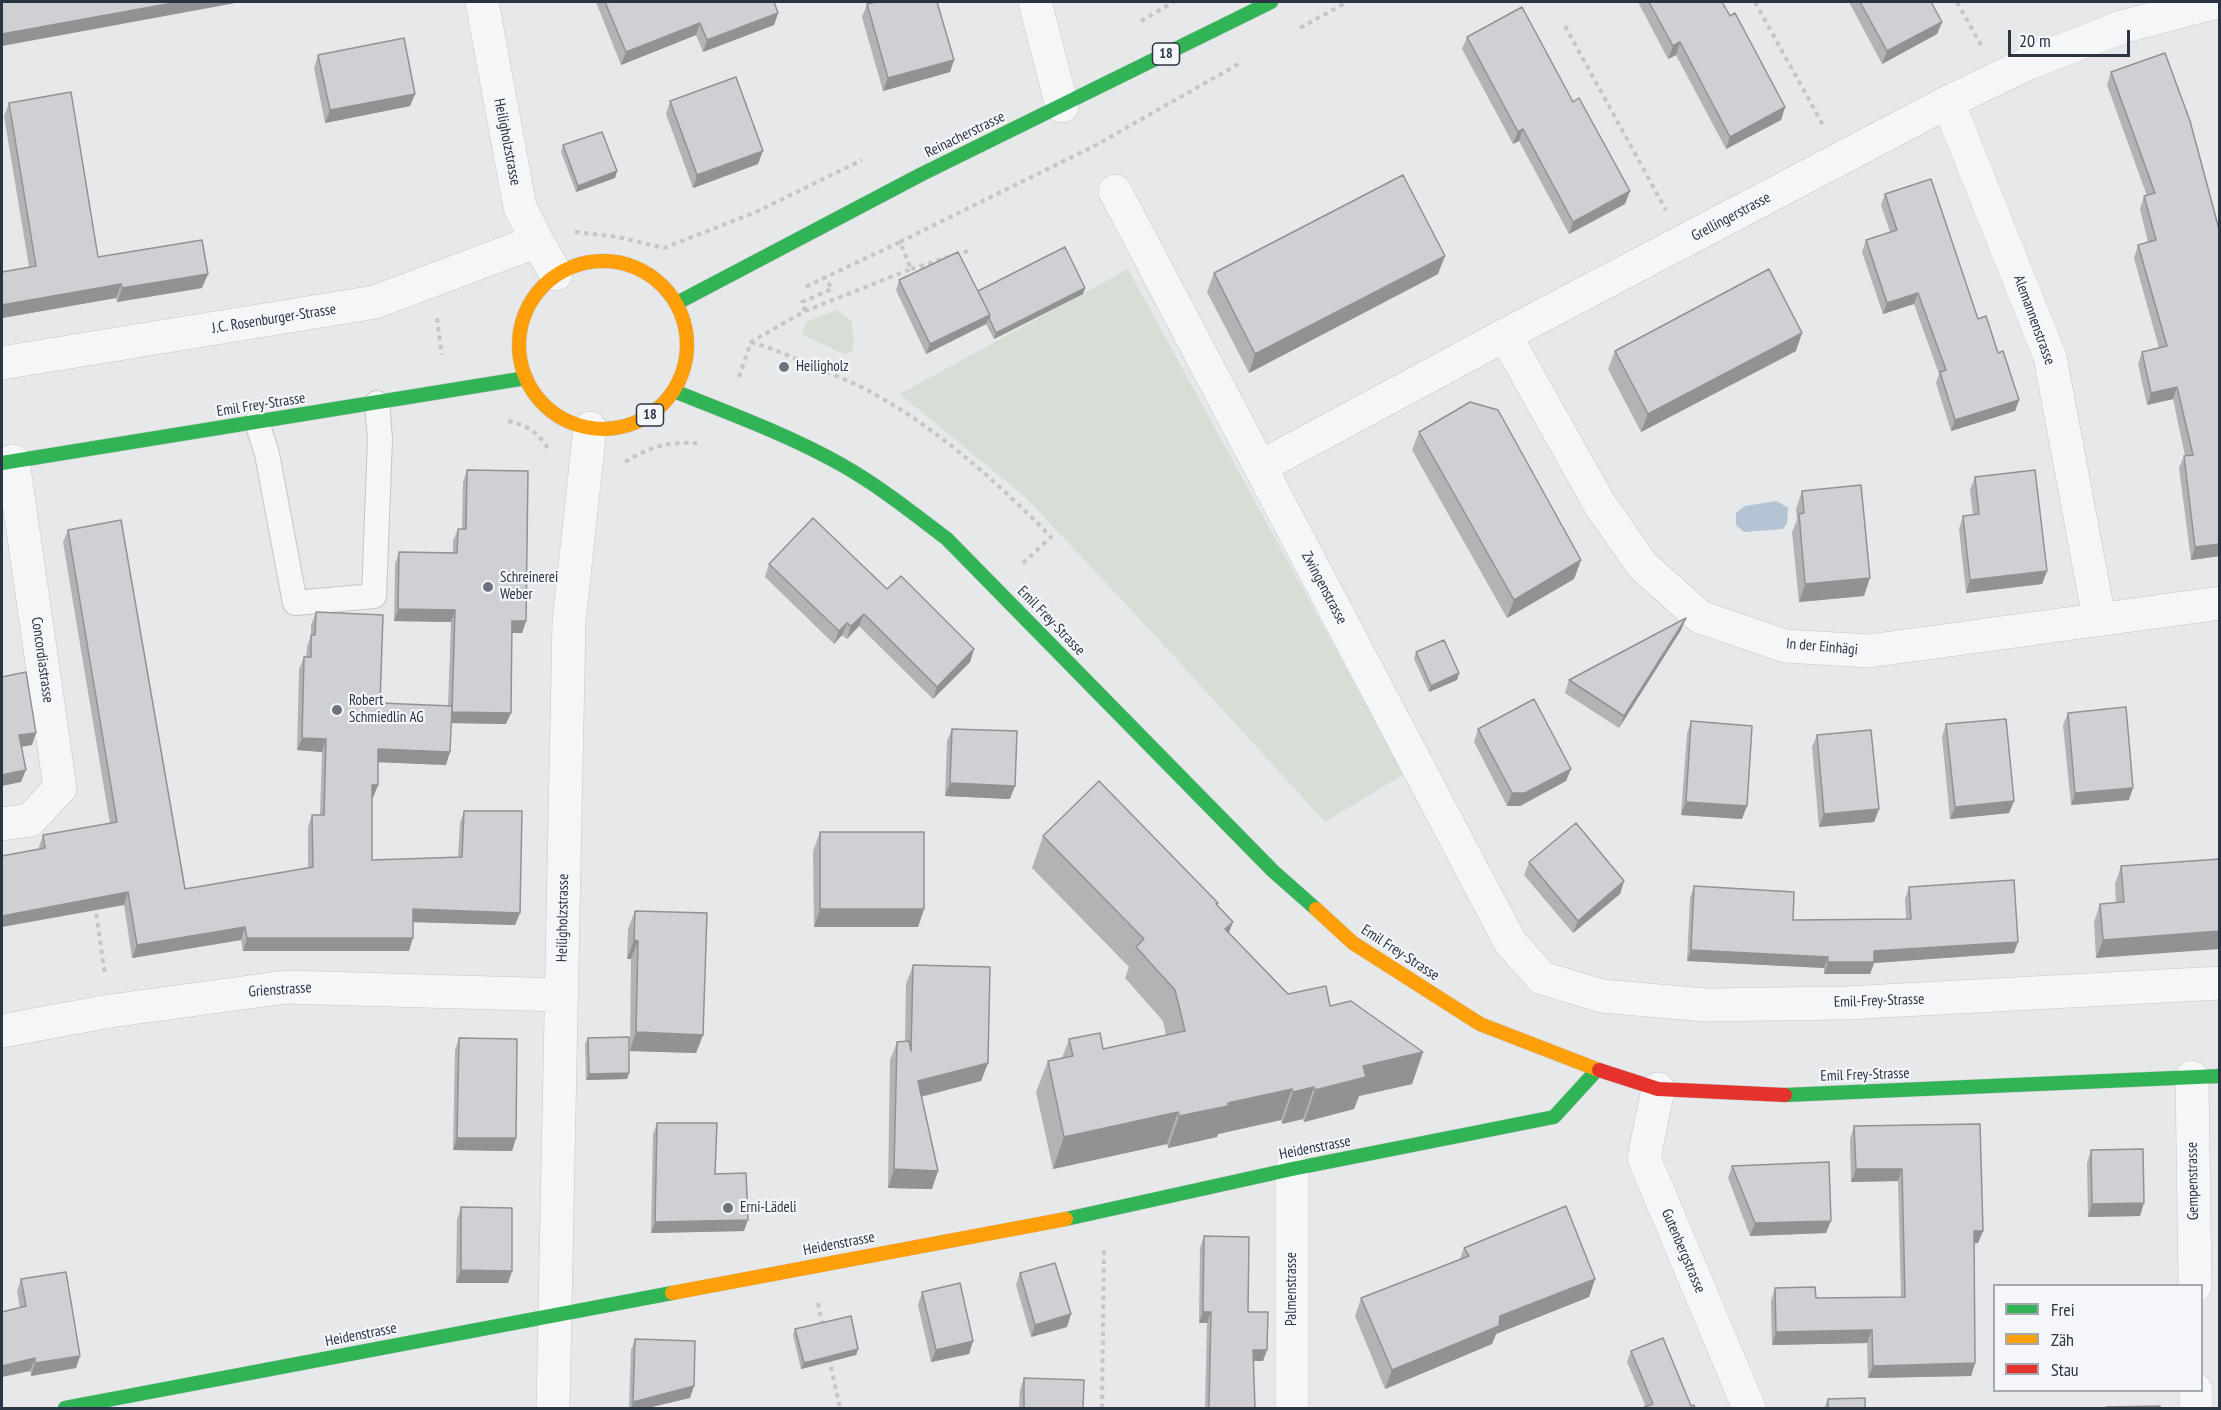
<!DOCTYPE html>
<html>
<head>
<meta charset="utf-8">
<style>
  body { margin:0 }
  #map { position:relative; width:2221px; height:1410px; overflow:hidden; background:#e6e8ea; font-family:"PT Sans Narrow",sans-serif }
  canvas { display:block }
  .frame { position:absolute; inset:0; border:3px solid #2b3445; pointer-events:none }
  .legend { position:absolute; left:1993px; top:1284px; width:210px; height:108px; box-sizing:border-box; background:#f4f6f9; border:2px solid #a4a8b1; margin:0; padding:8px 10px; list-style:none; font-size:18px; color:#2b3445 }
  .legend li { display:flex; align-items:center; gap:12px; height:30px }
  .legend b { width:30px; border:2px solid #a4a8b1 }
  .scale { position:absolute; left:2008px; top:30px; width:122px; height:27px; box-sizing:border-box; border:3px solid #2b3445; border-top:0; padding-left:8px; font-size:18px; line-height:21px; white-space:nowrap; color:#2b3445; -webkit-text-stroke:4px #f4f6f9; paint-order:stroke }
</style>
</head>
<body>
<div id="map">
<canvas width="2221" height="1410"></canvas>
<div class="frame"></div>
<ul class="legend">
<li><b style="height:8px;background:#30b455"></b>Frei</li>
<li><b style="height:8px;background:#ff9f0a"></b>Zäh</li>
<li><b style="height:8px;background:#e5322d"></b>Stau</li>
</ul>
<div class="scale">20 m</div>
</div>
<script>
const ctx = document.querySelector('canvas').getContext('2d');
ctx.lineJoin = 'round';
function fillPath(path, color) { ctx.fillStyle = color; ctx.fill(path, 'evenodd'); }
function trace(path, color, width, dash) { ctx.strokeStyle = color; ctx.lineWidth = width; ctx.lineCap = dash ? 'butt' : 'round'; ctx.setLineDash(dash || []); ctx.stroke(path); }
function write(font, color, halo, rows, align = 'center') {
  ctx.font = font + ' "PT Sans Narrow",sans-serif'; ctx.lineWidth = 4.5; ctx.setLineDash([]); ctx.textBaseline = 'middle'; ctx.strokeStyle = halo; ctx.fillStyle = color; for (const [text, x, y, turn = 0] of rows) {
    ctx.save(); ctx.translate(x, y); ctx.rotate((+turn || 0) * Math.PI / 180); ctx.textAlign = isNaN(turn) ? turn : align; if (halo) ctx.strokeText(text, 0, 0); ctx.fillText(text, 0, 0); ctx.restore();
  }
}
fillPath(new Path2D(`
  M1128,269L1404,774L1325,822L1138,617L1026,498L900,394Z
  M837,310L851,320L854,341L852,351L845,355L802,334L806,322Z`), '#d6ded6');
fillPath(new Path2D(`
  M1777,501L1788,508L1787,523L1783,529L1744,532L1736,525V513L1745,506Z`), '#b4c4d5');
const lane = new Path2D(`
  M257,422L267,454L295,603L374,596L380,439L377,403`);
const street = new Path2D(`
  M482,2L520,207L537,241L556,274
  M1035,2L1062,106
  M1948,102L2050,357L2099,618
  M1115,191L1510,942L1542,978L1602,996L1705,1005L1846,1003L2220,983
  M1505,335L1599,503L1642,565L1700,617L1785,646L1869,651L2220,603
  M2,363L375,302L537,241
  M1260,467L1505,335L1948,102L2029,63L2122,27L2216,2
  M2,824L30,820L60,788L13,461
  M2,1031L110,1011L286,987L562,995
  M2192,1077L2195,1286
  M1658,1089L1644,1158L1749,1408
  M2196,1390V1408
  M553,1408L569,621L590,428
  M1292,1408V1169`);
const fast = new Path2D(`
  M677,303L922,174L1271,2
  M674,391C731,414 789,435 842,465C879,486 913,513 947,539L1273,871L1316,909
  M2,463L526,378
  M1785,1095L2220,1076
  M1066,1219L1292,1169L1554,1117L1597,1070
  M65,1408L672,1293`);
const slow = new Path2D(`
  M519 345a84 84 0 1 1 168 0a84 84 0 1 1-168 0Z
  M1316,909L1353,943L1480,1024L1599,1070
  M672,1293L1066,1219`);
const jam = new Path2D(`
  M1599,1070L1658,1089L1785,1095`);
trace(lane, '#c4c6c8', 26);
trace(street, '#c4c6c8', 34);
trace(fast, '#c4c6c8', 15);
trace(slow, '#c4c6c8', 15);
trace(jam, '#c4c6c8', 15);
trace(new Path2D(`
  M1755,2L1824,127
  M1957,2L1981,45
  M1141,21L1174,2
  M1565,26L1666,210
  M1300,28L1347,2
  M575,232L618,237L664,248L756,212L862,160
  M900,242L1096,145L1242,62
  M955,255L968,251
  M911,269L948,257
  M805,311L802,302L832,289L825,277
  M437,318L442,355
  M751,342C772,348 791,357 811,365C826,372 842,378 857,385C927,419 997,481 1051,537L1022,564
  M739,377L751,342L805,311L911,269L900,242L805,287
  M508,421C527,425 539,433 549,450
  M625,462C652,446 666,442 697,443
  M95,905L105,975
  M818,1303L823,1327
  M829,1358L840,1408
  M1102,1408L1104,1250`), '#c5c6ca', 4, [4.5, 4.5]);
trace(lane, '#f5f6f7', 24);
trace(street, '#f5f6f7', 33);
trace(fast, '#30b455', 14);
trace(slow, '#ff9f0a', 14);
trace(jam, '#e5322d', 14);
fillPath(new Path2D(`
  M596,2H774L778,13L774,25L703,52L696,35L621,65Z
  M867,2H937L954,60L950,72L883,91L862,17L867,4H868Z
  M1638,2H1722L1730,16L1785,107L1781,120L1726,149L1676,55L1668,59Z
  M1849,2H1931L1942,22L1937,34L1882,64Z
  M1467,37L1625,204L1569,234L1519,141L1513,144L1462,49Z
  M318,55L415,94L410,106L325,123L314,68Z
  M2111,72L2220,233V556L2191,560L2179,468L2184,456H2185L2173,399L2147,405L2138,364L2142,352L2159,348L2134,258L2138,245L2148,242L2140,209L2144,196H2147L2107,85Z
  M670,101L758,164L693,188L666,114Z
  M9,103L98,257L202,288L117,302L116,298L2,318V272L29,267L4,116Z
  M563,145L617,171L615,178L576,192L561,152Z
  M1885,194L1978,319L1998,353L2019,400L2015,411L1951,431L1936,383L1939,374L1914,304L1883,314L1862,252L1866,240L1890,232L1881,205Z
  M1214,273L1438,274L1249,373L1207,292Z
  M899,280L978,291L1083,294L994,339L986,324L926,354L896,290Z
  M1615,351H1796L1641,432L1608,369Z
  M1419,432L1581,560L1574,579L1507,618L1412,450Z
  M467,470L526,621L522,633H512L506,724L451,723L446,765L378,762V785L372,798V860L458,857L460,823L464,811L520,913L515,925L413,922L409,951H243L241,940L132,958L124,905L39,849V847L43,835L110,824L63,542L68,530L185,889L308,868V827L312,815H320L322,752L297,750L299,669L304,657H306L307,647L311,635V625L316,612L380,703L448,706L451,622L394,621L395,564L399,552L453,553V541L458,529H462L463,482Z
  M1975,477L2047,571L2042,584L1966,593L1959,529L1963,516L1973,515L1970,490Z
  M1802,491L1864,596L1799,602L1792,532L1797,520L1796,509Z
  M769,564L887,589L974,649L970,662L933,699L859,626L847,639L842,635L834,644L765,577Z
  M1686,618L1681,630L1619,728L1565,693L1569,680Z
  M1416,652L1459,673L1457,680L1429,692L1414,659Z
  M2068,713L2129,800L2071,805L2063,725Z
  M1691,721L1742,819L1681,815L1687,734Z
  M1946,724L2014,801L2009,813L1950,819L1942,737Z
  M952,729L1010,799L945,796L947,741Z
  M1478,729L1566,781L1520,806H1507L1474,742Z
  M1817,735L1879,809L1874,822L1819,827L1812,747Z
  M820,832L924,909L918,927H814L813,851Z
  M1043,836L1218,903L1217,905L1229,933L1288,994L1330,1006L1423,1052L1412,1084L1359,1096L1354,1109L1304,1122L1303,1119L1282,1124L1281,1120L1218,1134L1217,1137L1168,1148L1167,1144L1053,1169L1036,1092L1048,1061L1062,1058L1069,1039L1103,1049L1166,1035L1163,1021L1125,978L1129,967L1032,868Z
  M2220,859L2096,958L2094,922L2100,904L2116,903L2115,884L2121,866Z
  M1529,862L1624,881L1620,894L1573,933L1524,875Z
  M1694,886L1793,920H1906L1905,899L1909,887L2014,953L1874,963L1870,974H1824V968L1687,961L1690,898Z
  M635,911L703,1035L696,1053L630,1051L631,959H627L628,929Z
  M913,965L988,1063L981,1081L921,1097L932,1189L888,1188L890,1060L897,1042L905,1041L906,984Z
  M459,1038L516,1138L512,1151L453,1150L455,1050Z
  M588,1038L629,1073L627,1079L586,1080L585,1044Z
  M657,1123L715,1174L744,1231L651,1233L653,1134Z
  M1854,1126L1983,1231L1978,1243H1974L1975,1363L1971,1376L1868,1378L1867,1343L1772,1345L1771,1301L1775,1288L1816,1298L1901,1297L1898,1181L1851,1182L1850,1139Z
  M2091,1150L2140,1216L2088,1217L2087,1163Z
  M1732,1166L1826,1233L1750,1236L1728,1178Z
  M461,1207L512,1271L508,1283H456L457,1220Z
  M1204,1236L1248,1312L1263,1361H1253L1255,1408H1205L1207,1323H1199L1200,1248Z
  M1464,1248L1595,1279L1589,1297L1496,1334L1492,1344L1385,1389L1355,1316L1361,1298L1460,1259Z
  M1020,1273L1067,1327L1031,1337L1016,1285Z
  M21,1279L80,1356L76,1368L31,1376L17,1291Z
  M922,1292L973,1341L969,1354L931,1362L918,1305Z
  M795,1329L858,1349L856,1355L801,1369L793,1335Z
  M635,1339L690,1398L647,1408H629L631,1350Z
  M1631,1351L1691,1406L1646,1407L1627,1362Z
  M1024,1378L1083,1408H1019L1020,1390Z
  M1828,1399L1865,1408H1824Z`), '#b1b3b5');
fillPath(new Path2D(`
  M178,2H241L2,46V34Z
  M778,13L774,25L703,52L707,40Z
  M1942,22L1937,34L1882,64L1887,51Z
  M700,23L696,35L621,65L626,52Z
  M1680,42L1676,55L1668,59L1673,46Z
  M954,60L950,72L883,91L888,78Z
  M415,94L410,106L325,123L330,110Z
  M1785,107L1781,120L1726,149L1730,137Z
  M1523,129L1519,141L1513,144L1518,132Z
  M763,151L758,164L693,188L697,175Z
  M617,171L615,178L576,192L578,186Z
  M1630,191L1625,204L1569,234L1573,222Z
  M1445,256L1438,274L1249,373L1255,354Z
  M208,274L202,288L117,302L122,288Z
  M121,284L116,298L2,318V305Z
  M1085,288L1083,294L994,339L996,333Z
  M1918,293L1914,304L1883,314L1887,303Z
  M990,315L986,324L926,354L930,344Z
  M1802,333L1796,351L1641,432L1648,414Z
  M2177,387L2173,399L2147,405L2151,393Z
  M2019,400L2015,411L1951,431L1955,420Z
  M2220,544V556L2191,560L2195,547Z
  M1581,560L1574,579L1507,618L1514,600Z
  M2047,571L2042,584L1966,593L1970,580Z
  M1870,578L1864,596L1799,602L1805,584Z
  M398,609L455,610L451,622L394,621Z
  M864,614L859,626L847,639L851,626Z
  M1686,618L1681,630L1619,728L1624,716Z
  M512,621H526L522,633H508Z
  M847,623L842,635L834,644L839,631Z
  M974,649L970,662L933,699L937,687Z
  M1459,673L1457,680L1429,692L1431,686Z
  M451,712L511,713L506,724L447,723Z
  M36,733L32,745L15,748L19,735Z
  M302,738L326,739L322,752L297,750Z
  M378,749L450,752L446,765L374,762Z
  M1571,769L1566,781L1520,806H1507L1512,793Z
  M26,770L21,782L2,786V775Z
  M950,783L1015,786L1010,799L945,796Z
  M372,785H378L373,798H368Z
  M2133,788L2129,800L2071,805L2075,793Z
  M2014,801L2009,813L1950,819L1955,807Z
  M1686,802L1747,806L1742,819L1681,815Z
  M1879,809L1874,822L1819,827L1824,814Z
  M1624,881L1620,894L1573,933L1578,921Z
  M128,892L124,905L2,927V916Z
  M413,909L520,913L515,925L408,922Z
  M820,909H924L918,927H814Z
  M1233,922L1221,953L1225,929Z
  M245,927L241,940L132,958L137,945Z
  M2220,931V949L2096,958L2103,940Z
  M247,938H413L409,951H243Z
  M634,940L638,941L631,959H627Z
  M2018,942L2014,953L1874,963L1870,974H1824L1828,962L1874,951Z
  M1691,950L1828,957L1824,968L1687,961Z
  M636,1032L703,1035L696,1053L630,1051Z
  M1423,1052L1412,1084L1359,1096L1354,1109L1304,1122L1315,1090L1363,1066Z
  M988,1063L981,1081L911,1099L918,1081Z
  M629,1073L627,1079L586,1080L589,1074Z
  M1314,1087L1303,1119L1282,1124L1293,1092Z
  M1292,1089L1281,1120L1218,1134L1217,1137L1168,1148L1179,1116L1228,1103Z
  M1178,1112L1167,1144L1053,1169L1064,1137Z
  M457,1138H516L512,1151L453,1150Z
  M894,1169L938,1171L932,1189L888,1188Z
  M1856,1169H1902L1898,1181L1851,1182Z
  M2144,1203L2140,1216L2088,1217L2092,1204Z
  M748,1220L744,1231L651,1233L655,1222Z
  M1831,1221L1826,1233L1750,1236L1755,1223Z
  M1974,1231H1983L1978,1243L1970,1244Z
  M461,1270L512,1271L508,1283H456Z
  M1595,1279L1589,1297L1496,1334L1492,1344L1385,1389L1392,1370L1500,1316Z
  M1203,1312H1211L1207,1323H1199Z
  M1071,1314L1067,1327L1031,1337L1035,1325Z
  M1872,1330L1867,1343L1772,1345L1776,1332Z
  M973,1341L969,1354L931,1362L936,1350Z
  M858,1349L856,1355L801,1369L804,1363Z
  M1253,1350H1267L1263,1361H1249Z
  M80,1356L76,1368L31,1376L35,1363Z
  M35,1358L30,1371L2,1377V1366Z
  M1975,1363L1971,1376L1868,1378L1873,1366Z
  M694,1386L690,1398L647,1408H631L633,1402Z`), '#909294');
const building = new Path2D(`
  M2,2H178L2,34Z
  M605,2H774L778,13L707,40L700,23L626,52Z
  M876,2H937L954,60L888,78L867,4Z
  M1649,2H1722L1730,16L1735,13L1785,107L1730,137L1680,42L1673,46Z
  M1860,2H1931L1942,22L1887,51Z
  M1522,7L1573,102L1579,98L1630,191L1573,222L1523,129L1518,132L1467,37Z
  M404,38L415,94L330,110L318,55Z
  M2165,53L2190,121L2220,233V544L2195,547L2184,456L2193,455L2177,387L2151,393L2142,352L2167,346L2138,245L2156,240L2144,196L2155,193L2111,72Z
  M736,77L763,151L697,175L670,101Z
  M71,92L98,257L202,240L208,274L122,288L121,284L2,305V272L36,266L9,103Z
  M602,132L617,171L578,186L563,145Z
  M1403,175L1445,256L1255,354L1214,273Z
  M1931,179L1978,319L1986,316L1998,353L2003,351L2019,400L1955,420L1940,372L1946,370L1918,293L1887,303L1866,240L1897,230L1885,194Z
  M1065,247L1085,288L996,333L989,318L990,315L978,291Z
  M958,252L990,315L930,344L899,280Z
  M1769,269L1802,333L1648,414L1615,351Z
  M1470,402L1498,410L1581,560L1514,600L1419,432Z
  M467,470L528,471L526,621H512L511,713L452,712L455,610L398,609L399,552L457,553L458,529H466Z
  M2035,470L2047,571L1970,580L1963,516L1979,514L1975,477Z
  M1861,485L1870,578L1805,584L1799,514L1804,513L1802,491Z
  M813,518L887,589L901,576L974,649L937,687L864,614L851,626L847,623L839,631L769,564Z
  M121,520L185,889L313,867L312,815H324L326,739L302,738L304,657H311V635H315L316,612L383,615L380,703L452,706L450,752L378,749V785H372V860L462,857L464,811H522L520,913L413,909V938H247L245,927L137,945L128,892L2,916V856L45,848L43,835L117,822L68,530Z
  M1686,618L1624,716L1569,680Z
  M1444,640L1459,673L1431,686L1416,652Z
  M26,672L36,733L19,735L26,770L2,775V677Z
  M1534,699L1571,769L1525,793H1512L1478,729Z
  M2126,707L2133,788L2075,793L2068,713Z
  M2006,719L2014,801L1955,807L1946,724Z
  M1691,721L1752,726L1747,806L1686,802Z
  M952,729L1017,731L1015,786L950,783Z
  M1871,730L1879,809L1824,814L1817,735Z
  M1099,781L1218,903L1216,904L1233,922L1225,929L1288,994L1326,986L1330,1006L1351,1001L1423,1052L1363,1066L1366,1077L1315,1090L1314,1087L1293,1092L1292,1089L1228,1103V1106L1179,1116L1178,1112L1064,1137L1048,1061L1073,1056L1069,1039L1100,1033L1103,1049L1185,1031L1175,990L1136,947L1144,939L1043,836Z
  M1576,823L1624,881L1578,921L1529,862Z
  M820,832H924V909H820Z
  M2220,859V931L2103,940L2100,904L2124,902L2121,866Z
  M2014,880L2018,942L1874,951V962H1828V957L1691,950L1694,886L1794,892L1793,920L1911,919L1909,887Z
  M635,911L707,913L703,1035L636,1032L638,941L634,940Z
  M913,965L990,967L988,1063L918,1081L938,1171L894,1169L897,1042L909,1041L911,1051Z
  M629,1037V1073L589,1074L588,1038Z
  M459,1038L517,1039L516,1138H457Z
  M657,1123H717L715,1174L746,1173L748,1220L655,1222Z
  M1980,1124L1983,1231H1974L1975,1363L1873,1366L1872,1330L1776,1332L1775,1288L1815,1287L1816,1298L1905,1297L1902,1169H1856L1854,1126Z
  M2143,1149L2144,1203L2092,1204L2091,1150Z
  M1829,1162L1831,1221L1755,1223L1732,1166Z
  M1566,1206L1595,1279L1500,1316L1499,1326L1392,1370L1361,1298L1469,1256L1464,1248Z
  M461,1207L512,1208V1271L461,1270Z
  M1204,1236L1249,1237L1248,1312H1268L1267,1350H1253L1255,1408H1209L1211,1312H1203Z
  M1055,1263L1071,1314L1035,1325L1020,1273Z
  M66,1272L80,1356L35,1363V1358L2,1366V1312L26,1306L21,1279Z
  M960,1283L973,1341L936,1350L922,1292Z
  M851,1316L858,1349L804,1363L795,1329Z
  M1663,1338L1691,1406L1694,1405L1695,1408H1642L1653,1404L1631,1351Z
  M635,1339L695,1341L694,1386L633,1402Z
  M1024,1378L1084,1380L1083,1408H1024Z
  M1865,1398V1408H1828V1399Z
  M2160,1406V1408H2106V1407Z`);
fillPath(building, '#ced0d3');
trace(building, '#909294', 1.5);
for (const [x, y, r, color] of [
  [784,367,6,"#6c737f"],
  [488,587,6,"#6c737f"],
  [337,710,6,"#6c737f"],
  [728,1208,6,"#6c737f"]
]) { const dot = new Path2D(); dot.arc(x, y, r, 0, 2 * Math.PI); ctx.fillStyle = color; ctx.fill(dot); trace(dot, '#f4f6f9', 2); }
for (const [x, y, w] of [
  [1166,54,27],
  [650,415,27]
]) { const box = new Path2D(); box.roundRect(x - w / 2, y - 11, w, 22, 4.5); ctx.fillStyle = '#f4f6f9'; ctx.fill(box); trace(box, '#2b3445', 1.5); }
write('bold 14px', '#2b3445', null, [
  ["18",1166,54],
  ["18",650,415]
]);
write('15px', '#2b3445', '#f4f6f9', [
  ["Reinacherstrasse",965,135,-26],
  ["Heiligholzstrasse",507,142,79],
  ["Grellingerstrasse",1731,217,-28],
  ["J.C. Rosenburger-Strasse",274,319,-9],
  ["Alemannenstrasse",2034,320,70],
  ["Emil Frey-Strasse",261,405,-9],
  ["Zwingenstrasse",1324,588,62],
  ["Emil Frey-Strasse",1051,621,46],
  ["In der Einhägi",1822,647,5],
  ["Concordiastrasse",42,660,82],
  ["Heiligholzstrasse",563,918,-89],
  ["Emil Frey-Strasse",1400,953,33],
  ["Grienstrasse",280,990,-4],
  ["Emil-Frey-Strasse",1879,1001,-2],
  ["Emil Frey-Strasse",1865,1075,-2],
  ["Heidenstrasse",1315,1148,-11],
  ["Gempenstrasse",2193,1181,-91],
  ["Heidenstrasse",839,1244,-11],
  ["Gutenbergstrasse",1683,1251,67],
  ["Palmenstrasse",1292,1289,-90],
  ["Heidenstrasse",361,1335,-11]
]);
write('15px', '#2b3445', '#f4f6f9', [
  ["Heiligholz",796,367],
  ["Schreinerei",500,578],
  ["Weber",500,595],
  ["Robert",349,701],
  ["Schmiedlin AG",349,718],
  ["Erni-Lädeli",740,1208]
], 'left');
</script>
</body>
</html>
